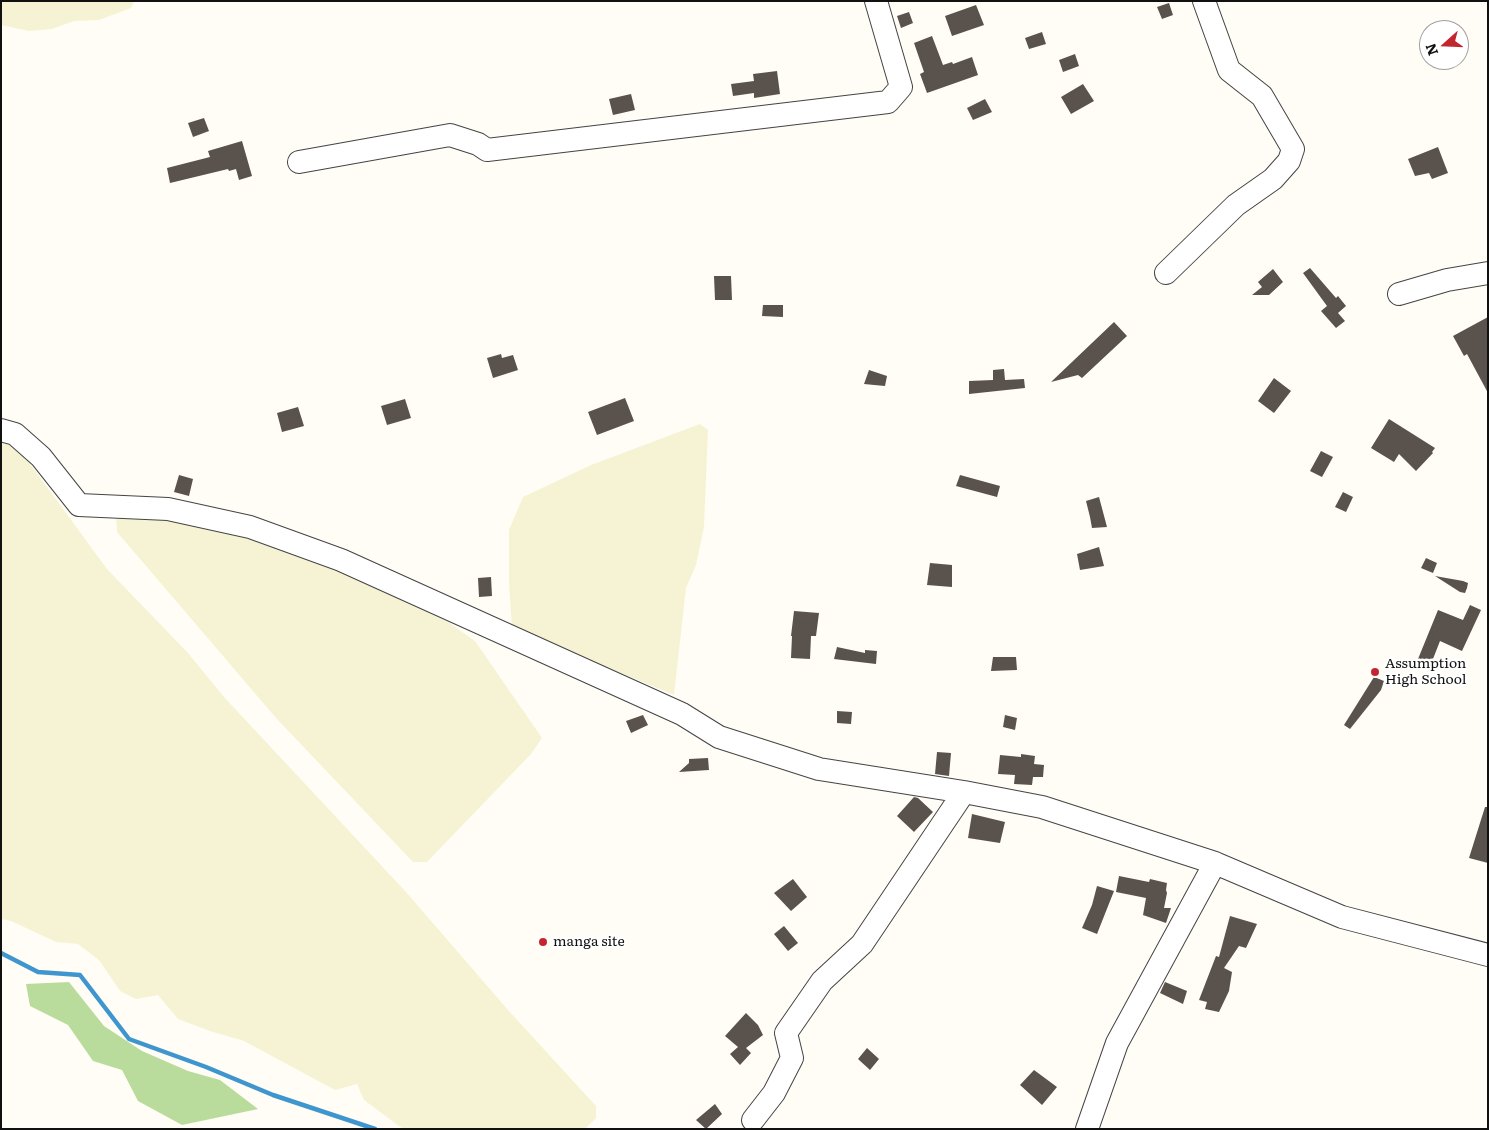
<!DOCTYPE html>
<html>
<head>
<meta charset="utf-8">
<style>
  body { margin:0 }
  #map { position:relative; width:1489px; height:1130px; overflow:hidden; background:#fffdf5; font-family:Literata,serif }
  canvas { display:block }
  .frame { position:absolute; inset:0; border:2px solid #111; pointer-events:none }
  .north { position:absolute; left:1419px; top:20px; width:50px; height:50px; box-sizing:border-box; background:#fff; border:1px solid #a0a0a0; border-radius:50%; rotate:250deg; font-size:14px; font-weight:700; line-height:20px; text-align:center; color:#111 }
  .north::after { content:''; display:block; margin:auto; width:18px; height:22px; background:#c4262e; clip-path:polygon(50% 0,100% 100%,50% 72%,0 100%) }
</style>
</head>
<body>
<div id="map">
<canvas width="1489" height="1130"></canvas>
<div class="frame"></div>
<div class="north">N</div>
</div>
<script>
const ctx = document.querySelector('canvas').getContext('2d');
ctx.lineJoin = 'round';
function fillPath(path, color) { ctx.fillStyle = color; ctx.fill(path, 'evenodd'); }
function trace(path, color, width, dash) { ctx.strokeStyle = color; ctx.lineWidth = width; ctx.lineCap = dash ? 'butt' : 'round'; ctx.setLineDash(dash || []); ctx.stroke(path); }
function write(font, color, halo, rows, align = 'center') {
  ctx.font = font + ' Literata,serif'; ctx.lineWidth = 5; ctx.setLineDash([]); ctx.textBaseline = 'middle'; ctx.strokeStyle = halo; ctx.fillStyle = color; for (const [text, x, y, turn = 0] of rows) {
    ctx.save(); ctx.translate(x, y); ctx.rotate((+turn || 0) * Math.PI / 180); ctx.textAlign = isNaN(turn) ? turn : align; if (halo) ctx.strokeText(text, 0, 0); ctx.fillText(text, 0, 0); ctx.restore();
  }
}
fillPath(new Path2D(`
  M1,1H134L131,8L99,20L74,21L52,29L29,31L1,25Z
  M700,424L708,430L704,527L696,565L686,588L674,695L512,628L509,584V530L523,497L591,465Z
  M1,438L14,442L107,569L188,653L224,697L406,892L508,1010L596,1106V1118L585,1129H403L364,1100L357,1084L335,1090L244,1041L210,1031L178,1019L158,995L136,999L120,991L99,960L78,944L56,942L11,921L1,919Z
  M116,517L166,518L274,544L322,563L448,622L475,641L542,738L531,754L427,862H413L276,718L117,532Z`), '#f6f3d4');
fillPath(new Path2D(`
  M69,982L104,1026L142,1051L188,1071L220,1080L258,1109L182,1125L138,1101L122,1070L93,1061L68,1025L30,1006L26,984Z`), '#b9dc9c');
trace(new Path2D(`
  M1,953L38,972L80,975L129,1039L206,1067L273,1095L375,1129`), '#3f96cf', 4.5);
fillPath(new Path2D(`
  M1169,3L1173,15L1162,19L1157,7Z
  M976,5L984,25L952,36L945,16Z
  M909,12L913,23L901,28L897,16Z
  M1042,32L1046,44L1029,49L1025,38Z
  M932,36L943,65L952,62L953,64L972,57L978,75L927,93L920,74L924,72L914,43Z
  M1075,54L1079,66L1063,72L1059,60Z
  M777,71L780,94L754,98V93L733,96L731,84L754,81L753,74Z
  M1083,84L1094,101L1071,114L1061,97Z
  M631,94L635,110L613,115L609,99Z
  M985,99L992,112L973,120L967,108Z
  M204,118L209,131L193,137L188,123Z
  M242,141L252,176L239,180L236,169L229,171L228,169L170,183L167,168L210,157L208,151Z
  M1438,147L1448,173L1432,179L1429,173L1415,176L1408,159Z
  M1310,268L1336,298L1338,296L1346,306L1338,313L1345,321L1336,328L1321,311L1327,306L1303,273Z
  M1273,269L1283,282L1269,295H1252L1262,287L1258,282Z
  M714,276H731L732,300H715Z
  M763,305H783V317L762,316Z
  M1488,317V393L1467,354L1464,356L1453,336Z
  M1114,322L1127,336L1082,378L1078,375L1051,382Z
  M501,354L502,358L513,355L518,370L493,378L487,358Z
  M1004,369L1005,380L1024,379L1025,388L969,394V381L993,380V370Z
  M869,370L887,376L885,386L864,384Z
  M1274,378L1291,391L1274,413L1258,401Z
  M625,398L634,421L597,435L588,412Z
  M405,399L411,418L387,425L381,406Z
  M298,407L304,426L282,432L277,413Z
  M1389,419L1435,448L1432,452L1433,453L1416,471L1399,454L1394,462L1371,448Z
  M1321,451L1333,457L1322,477L1310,471Z
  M179,475L193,479L189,496L174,492Z
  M960,475L1000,486L997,497L956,486Z
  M1343,492L1353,497L1346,512L1335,507Z
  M1099,497L1107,527L1092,528L1090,517L1086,501Z
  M1099,547L1104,566L1080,570L1077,554Z
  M1426,558L1437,563L1433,573L1421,568Z
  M930,563L952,565V587L927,585Z
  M1435,576L1463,581L1468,583L1467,588L1465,593L1460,592Z
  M491,577L492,596L479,597L478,578Z
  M1470,605L1481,610L1462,651L1440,641L1431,664L1418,659L1438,610L1463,620Z
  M794,611L819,613L816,636H811L810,659L791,658L792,636H791Z
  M837,647L865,653V650L877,651L876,664L834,659Z
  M993,657H1016L1017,670L991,671Z
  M1374,677L1384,681L1381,690L1350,729L1344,725Z
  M837,711L852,712L851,724L837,723Z
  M643,715L648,725L631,733L626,721Z
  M1005,715L1017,718L1015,730L1003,727Z
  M937,752L951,753L949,776L935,774Z
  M1021,754L1035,756L1034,764L1044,765L1043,777H1033L1032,785L1014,784L1015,775L998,774L1000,755L1021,757Z
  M708,758L709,770L679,772L689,763V759Z
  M914,797L918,798L933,812L914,832L897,816Z
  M1485,807H1488V863L1469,858Z
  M972,814L1005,822L1000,843L968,838Z
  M1119,876L1149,882L1150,879L1167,883L1166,890L1167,893L1164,908H1171L1166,923L1143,915L1146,898L1116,892Z
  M793,879L807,897L791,911L774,893Z
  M1097,886L1114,891L1097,934L1082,928L1092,905Z
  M1230,916L1257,924L1246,948L1239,946L1224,968L1232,972L1229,991L1219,1012L1205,1009L1207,1002L1199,1000L1216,956L1219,957Z
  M784,926L798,943L788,951L774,934Z
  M1165,982L1187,991L1183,1004L1160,993Z
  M746,1013L758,1025L763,1035L746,1048L751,1053L740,1065L730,1054L738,1047L725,1036Z
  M867,1048L879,1059L870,1070L858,1059Z
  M1034,1070L1057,1087L1042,1105L1020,1085Z
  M715,1104L722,1114L706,1129L696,1120Z`), '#5a524d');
const minor = new Path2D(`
  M299,162L450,135L478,144L487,150L888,102L901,87L876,1
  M1166,273L1236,205L1273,179L1289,161L1293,149L1262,96L1229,70L1204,1
  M1399,294L1447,280L1488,273
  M1,430L15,434L41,457L79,505L168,509L250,527L341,560L682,714L719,737L819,769L964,792L1042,807L1215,863L1342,917L1488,955
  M753,1120L774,1093L792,1058L786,1033L822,981L862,944L964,792
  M1087,1129L1117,1043L1215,863`);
trace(minor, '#444', 24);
trace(minor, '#fff', 22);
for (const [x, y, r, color] of [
  [1375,672,5,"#c4262e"],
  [543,942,5,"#c4262e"]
]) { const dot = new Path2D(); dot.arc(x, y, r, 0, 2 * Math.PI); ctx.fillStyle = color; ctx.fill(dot); trace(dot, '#fff', 2); }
write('14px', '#111', '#fff', [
  ["Assumption",1385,664],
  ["High School",1385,680],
  ["manga site",553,942]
], 'left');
</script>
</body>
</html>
